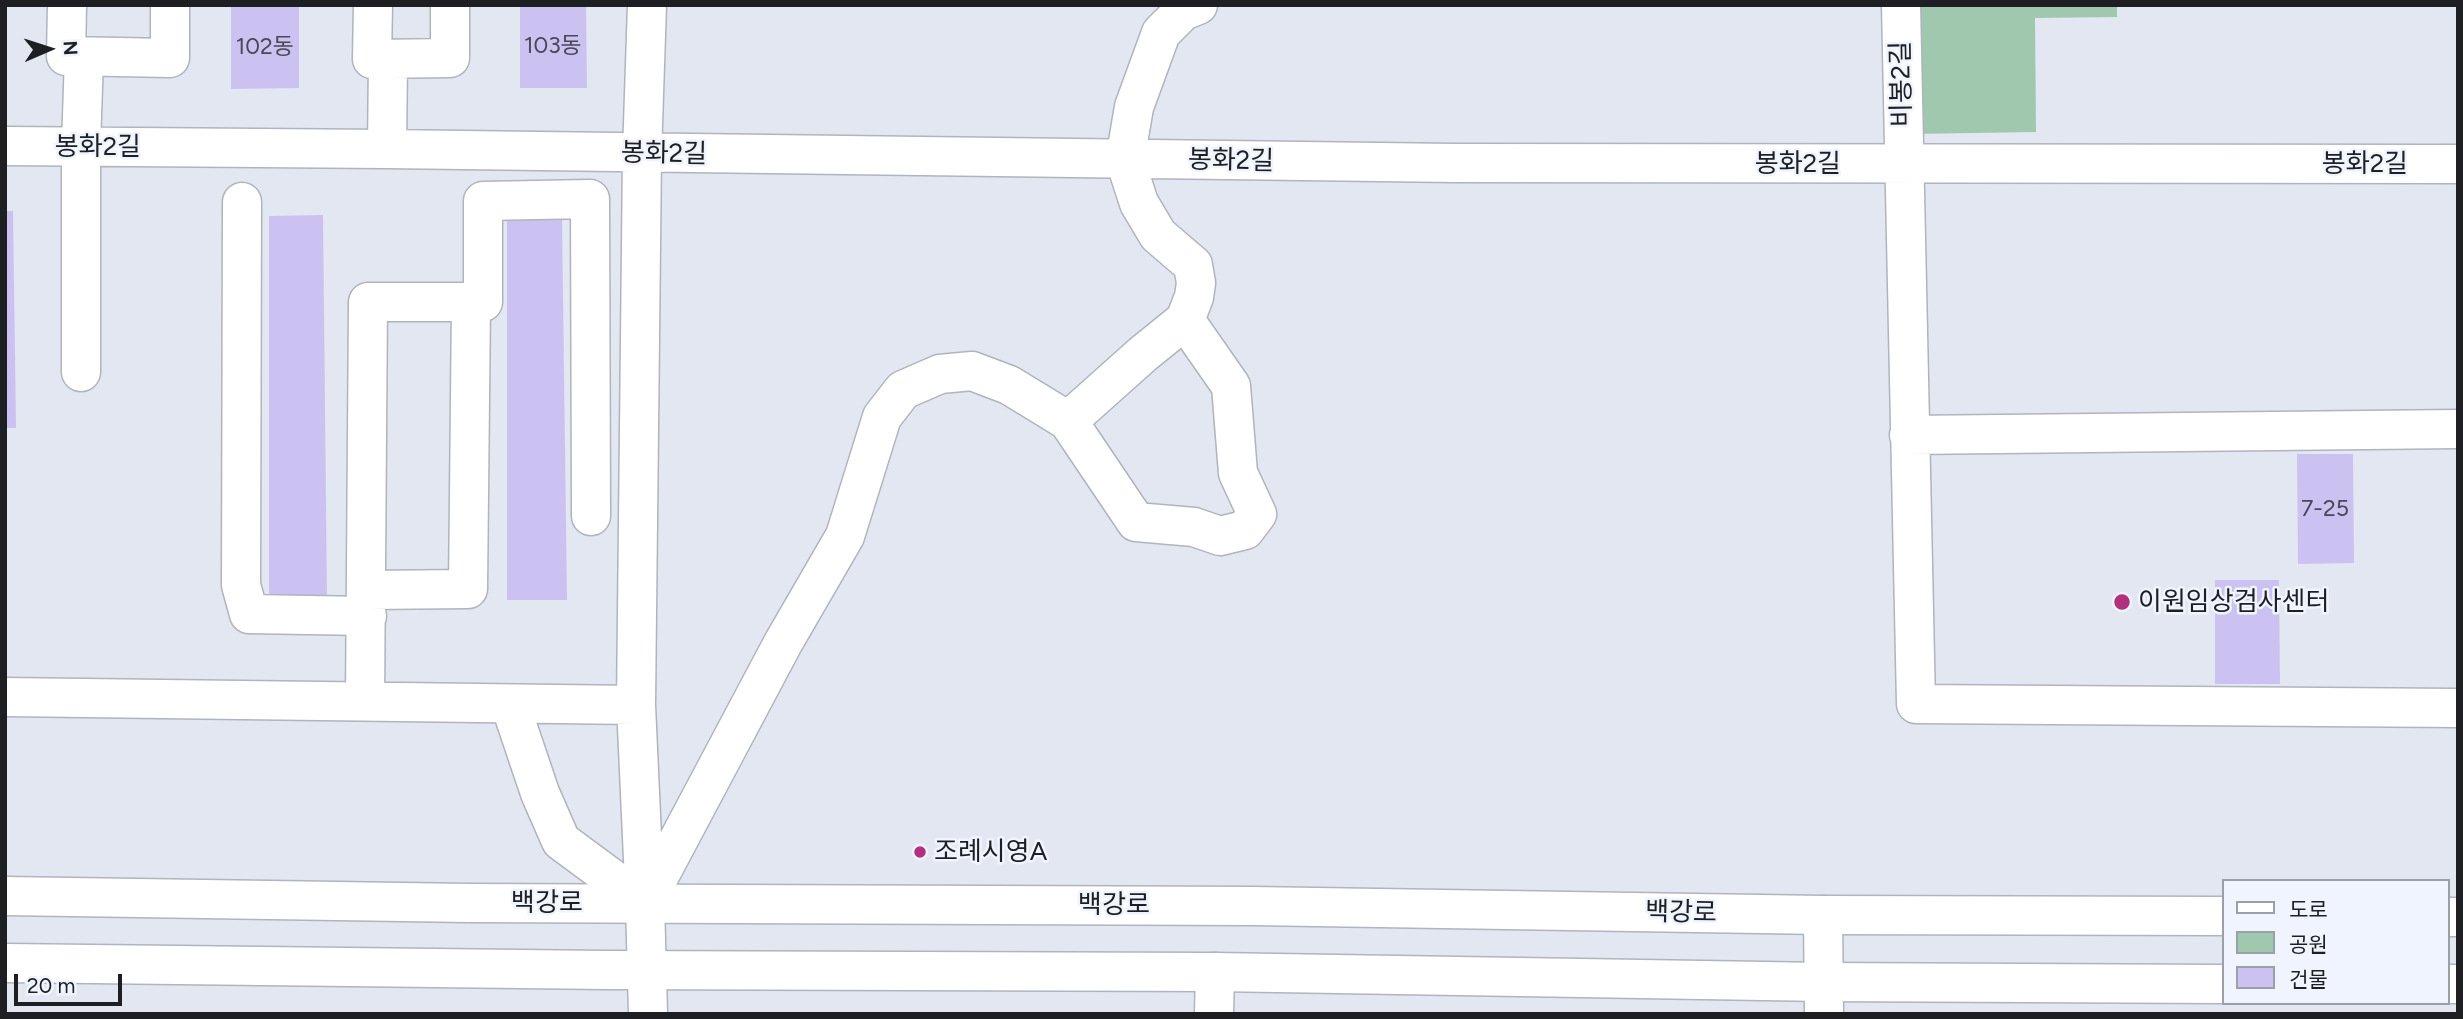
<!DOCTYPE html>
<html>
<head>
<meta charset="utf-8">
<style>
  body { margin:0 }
  #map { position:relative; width:2463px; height:1019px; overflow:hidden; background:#e2e7f1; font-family:Figtree,"Noto Sans KR",sans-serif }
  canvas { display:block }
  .frame { position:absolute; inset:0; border:7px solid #1e1f23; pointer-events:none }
  .legend { position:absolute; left:2222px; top:879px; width:228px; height:126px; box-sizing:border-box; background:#eff4fe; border:2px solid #9b9fa6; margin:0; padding:9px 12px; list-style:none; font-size:21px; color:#1e1f23 }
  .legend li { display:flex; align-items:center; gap:14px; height:35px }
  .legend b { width:35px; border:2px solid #9b9fa6 }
  .north { position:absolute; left:14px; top:14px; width:70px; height:70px; -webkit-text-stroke:5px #eff4fe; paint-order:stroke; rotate:87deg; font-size:19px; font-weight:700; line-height:28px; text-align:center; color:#1e1f23 }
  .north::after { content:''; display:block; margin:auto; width:24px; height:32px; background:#1e1f23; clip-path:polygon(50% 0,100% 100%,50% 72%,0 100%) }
  .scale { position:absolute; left:14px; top:974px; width:108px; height:32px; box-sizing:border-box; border:4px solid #1e1f23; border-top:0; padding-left:9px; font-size:21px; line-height:24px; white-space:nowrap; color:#1e1f23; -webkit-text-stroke:5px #eff4fe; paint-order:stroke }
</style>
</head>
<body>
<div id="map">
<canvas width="2463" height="1019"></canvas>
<div class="frame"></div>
<ul class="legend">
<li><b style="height:9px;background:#fff"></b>도로</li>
<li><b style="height:19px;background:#9fc8af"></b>공원</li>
<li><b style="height:19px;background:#ccc2f1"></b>건물</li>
</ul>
<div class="north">N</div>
<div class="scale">20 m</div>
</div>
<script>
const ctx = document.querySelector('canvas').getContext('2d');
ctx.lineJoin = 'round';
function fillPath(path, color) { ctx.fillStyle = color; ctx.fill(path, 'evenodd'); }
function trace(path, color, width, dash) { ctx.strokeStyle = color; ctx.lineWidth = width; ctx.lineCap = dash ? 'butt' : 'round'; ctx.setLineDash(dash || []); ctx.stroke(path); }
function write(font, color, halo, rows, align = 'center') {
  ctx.font = font + ' Figtree,"Noto Sans KR",sans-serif'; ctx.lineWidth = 5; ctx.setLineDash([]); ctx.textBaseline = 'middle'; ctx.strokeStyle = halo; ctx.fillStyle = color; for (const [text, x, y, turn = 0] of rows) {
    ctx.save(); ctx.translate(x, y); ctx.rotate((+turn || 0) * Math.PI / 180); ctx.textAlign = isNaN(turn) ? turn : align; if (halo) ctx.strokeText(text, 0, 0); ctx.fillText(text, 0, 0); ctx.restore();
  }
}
fillPath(new Path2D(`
  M1912,5H2117V17L2035,18L2036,132L1911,134Z`), '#9fc8af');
fillPath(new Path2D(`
  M231,5H299V88L231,89Z
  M520,5H586L587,88H520Z
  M5,211H13L16,428H5Z
  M323,215L327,600L269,601V216Z
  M562,219L567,600H507V220Z
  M2297,454H2353L2354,563L2298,564Z
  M2215,580H2279L2280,684H2215Z`), '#ccc2f1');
const minor = new Path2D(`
  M67,5L66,56L170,58V5
  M373,5L372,59L450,58V5
  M647,5L642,154L636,705L645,903L648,1014
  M1901,5L1916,704L2458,708
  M5,146L387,149L1455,163L2458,164
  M387,149L388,59
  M242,202L241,585L249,614L367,616
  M81,372V146L84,57
  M1068,421L1143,354L1185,320L1194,297L1196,283L1193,265L1158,235L1139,203L1125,160L1134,107L1161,33L1183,11L1198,5
  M1909,435L2458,429
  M367,590L468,589L471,303
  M5,697L636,705
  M365,701L368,302H483V201L590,199L591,516
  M510,704L540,793L561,841L645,903
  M645,903L783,643L845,536L882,417L903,390L940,374L972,371L1009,385L1068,421L1136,522L1194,527L1220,536L1245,530L1257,514L1238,473L1231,386L1185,320
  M1823,915L1824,1014
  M1214,1014L1215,972`);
const major = new Path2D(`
  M5,896L469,903L1252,906L1823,915L2223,916
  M2447,917H2458
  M5,963L606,970L1215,972L1824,982L2223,984
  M2447,984H2458`);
trace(minor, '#afb4bd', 41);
trace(major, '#afb4bd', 41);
trace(minor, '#fff', 38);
trace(major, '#fff', 38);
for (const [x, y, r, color] of [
  [2122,602,9,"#b1317e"],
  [920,852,7,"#b1317e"]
]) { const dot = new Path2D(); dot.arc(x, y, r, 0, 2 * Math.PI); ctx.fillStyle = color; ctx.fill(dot); trace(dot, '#eff4fe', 2.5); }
write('23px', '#4a4856', null, [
  ["103동",553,46],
  ["102동",265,47],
  ["7-25",2325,509]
]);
write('26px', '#1e1f23', '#eff4fe', [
  ["비봉2길",1902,84,-91],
  ["봉화2길",98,147],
  ["봉화2길",664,154,1],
  ["봉화2길",1231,161,1],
  ["봉화2길",1798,164],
  ["봉화2길",2365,164],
  ["백강로",547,903],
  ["백강로",1114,905],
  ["백강로",1681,913,1]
]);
write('26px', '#1e1f23', '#eff4fe', [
  ["이원임상검사센터",2138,602],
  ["조례시영A",934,852]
], 'left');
</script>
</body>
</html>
